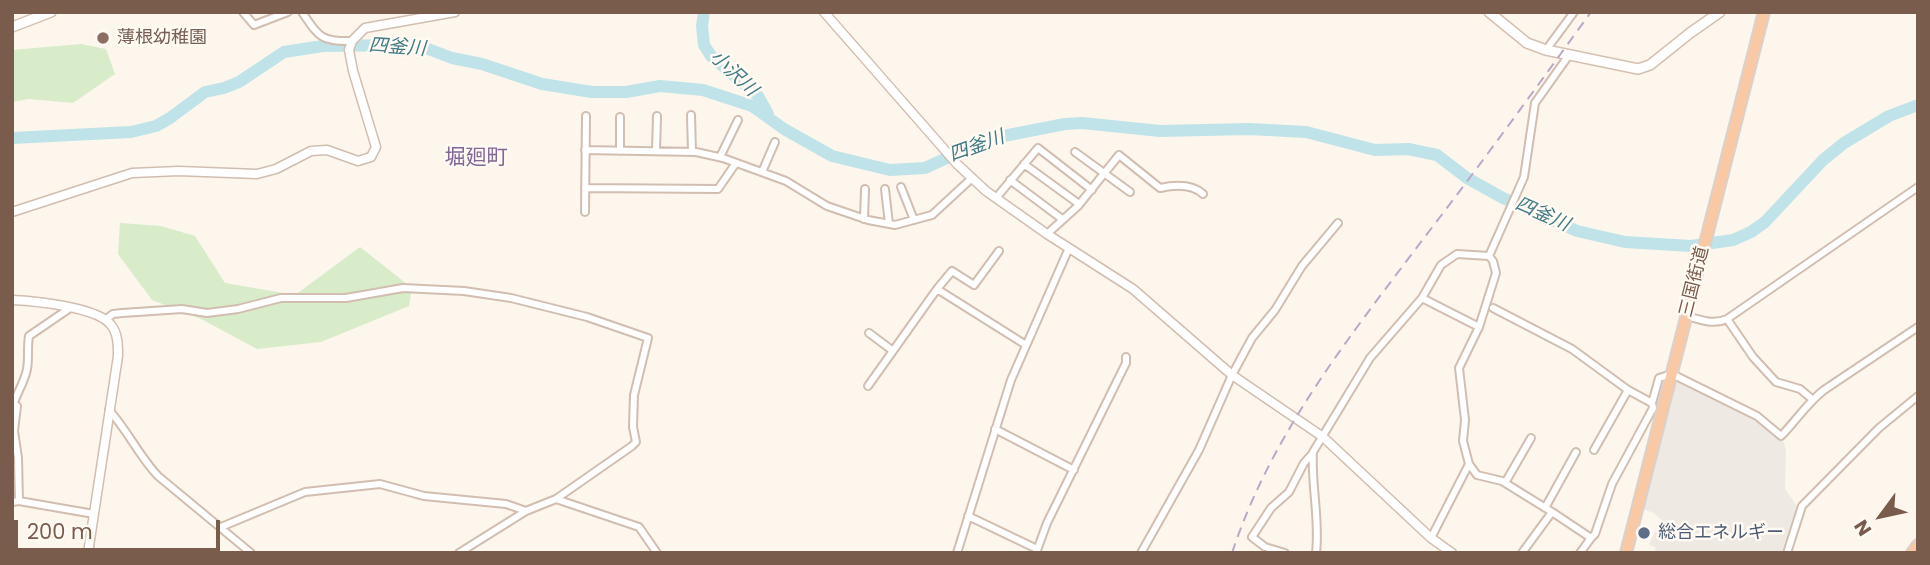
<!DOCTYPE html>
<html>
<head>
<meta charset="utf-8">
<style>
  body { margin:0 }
  #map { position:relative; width:1930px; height:565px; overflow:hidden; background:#fdf6ec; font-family:Poppins,sans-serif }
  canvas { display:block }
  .frame { position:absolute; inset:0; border:14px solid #7a5c4d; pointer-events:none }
  .north { position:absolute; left:1846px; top:481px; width:70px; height:70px; -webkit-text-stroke:5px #fffaf3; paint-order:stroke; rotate:237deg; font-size:19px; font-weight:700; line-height:28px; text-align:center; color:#7a5c4d }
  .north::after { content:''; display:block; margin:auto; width:24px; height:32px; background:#7a5c4d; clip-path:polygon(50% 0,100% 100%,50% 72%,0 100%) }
  .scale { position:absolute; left:14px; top:520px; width:206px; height:32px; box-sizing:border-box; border:4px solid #7a5c4d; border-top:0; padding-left:9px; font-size:21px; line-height:24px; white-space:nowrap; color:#7a5c4d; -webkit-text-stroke:5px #fffaf3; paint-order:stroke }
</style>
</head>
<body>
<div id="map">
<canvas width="1930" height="565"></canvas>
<div class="frame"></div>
<div class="north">N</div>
<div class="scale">200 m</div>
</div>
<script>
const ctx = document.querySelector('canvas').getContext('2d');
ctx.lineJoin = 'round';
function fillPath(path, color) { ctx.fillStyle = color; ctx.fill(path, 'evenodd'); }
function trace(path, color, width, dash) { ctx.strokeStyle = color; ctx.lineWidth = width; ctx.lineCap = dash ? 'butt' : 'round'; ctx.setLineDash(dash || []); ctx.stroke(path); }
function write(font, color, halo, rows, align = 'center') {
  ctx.font = font + ' Poppins,"Noto Sans JP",sans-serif'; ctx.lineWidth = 5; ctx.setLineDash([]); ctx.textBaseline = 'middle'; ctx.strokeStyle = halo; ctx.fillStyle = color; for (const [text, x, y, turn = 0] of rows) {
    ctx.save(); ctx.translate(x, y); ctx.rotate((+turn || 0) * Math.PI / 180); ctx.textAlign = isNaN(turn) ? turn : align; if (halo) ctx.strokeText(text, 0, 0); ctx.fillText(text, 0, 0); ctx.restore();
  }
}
fillPath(new Path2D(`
  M1677,378L1756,417L1784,443L1786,451L1785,489L1797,506L1781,553H1654L1656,548L1649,544L1661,520L1654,513L1642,509L1661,428L1670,411Z`), '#efe9e4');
fillPath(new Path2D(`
  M81,44L106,49L115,74L73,103L29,99L12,102V50Z
  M120,223L161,226L195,236L225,283L295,295L360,247L412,288L409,306L321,342L257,349L201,319L152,300L118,254Z`), '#d8ecc9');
trace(new Path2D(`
  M704,12L702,26L704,45L711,56L758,96L768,114
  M12,138L131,132L156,126L170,118L205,92L224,88L239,82L284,52L323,46L403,45L423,47L452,58L482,64L542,84L592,92H626L660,86L703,90L752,106L784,129L832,156L890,170L925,168L988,139L1065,124L1082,123L1160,131L1249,129L1306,132L1375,150L1408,149L1437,155L1467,178L1503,198L1577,231L1625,242L1691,246L1733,240L1751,232L1765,222L1823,160L1844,143L1889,116L1918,105`), '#bfe3e8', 12);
const minor = new Path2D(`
  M243,12L254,25L288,12
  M302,12C319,37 321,42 352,41
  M1546,50L1574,12
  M691,115L692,152
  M585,150L696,152L723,158L786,181L827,206L868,220L895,225L932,215L972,178
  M620,151V117
  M656,151L657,116
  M1075,152L1130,192
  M720,157L738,120
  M1024,164L1079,204
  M762,172L775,142
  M1010,180L1062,219
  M901,187L914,220
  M585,188L718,189L736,163
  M885,189L889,224
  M996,198L1038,148L1092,190
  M585,212L586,116
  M864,219L865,189
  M1047,234L1078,206L1119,155L1160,188C1174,185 1192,184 1203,194
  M937,289L952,271L974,285L999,251
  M1422,298L1479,327
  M1493,308L1572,349L1628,390
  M1687,316C1700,320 1714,325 1727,319L1918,187
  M1727,319L1753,357L1776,382L1800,389L1812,399
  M105,320L113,314L122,313L182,309L207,313L238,309L281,298H346L403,288L464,291L511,298L587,317L648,338L634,395L633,427L636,442L632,446L556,499L526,511L459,553
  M869,333L893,351
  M868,386L937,289L1026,345
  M17,406L14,431L18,458L19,501
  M109,410C128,431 139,456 158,476L251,553
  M12,411C14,396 24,385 27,369C29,358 27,347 29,336L70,308
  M995,429L1074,470
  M1594,450L1628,390L1652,403L1659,378L1672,374L1757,416L1781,436C1796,421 1807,403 1824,390L1918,327
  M1469,464L1477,475L1502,481L1552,512L1522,553
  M1505,483L1531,438
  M556,499L639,527L657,553
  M12,502L19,501L94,514
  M1545,508L1576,452
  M1552,512L1591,538L1595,534L1612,484L1653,408L1652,403
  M968,516L1037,549
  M221,527L305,492L380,484L424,496L506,504L526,511
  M1431,538L1469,464L1463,441L1465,420L1459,368L1479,327L1496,273L1493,261L1489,256L1524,177L1535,103L1569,55
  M957,553L1011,380L1069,248
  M1036,553L1047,523L1126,363V357
  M1141,553L1199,450L1232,375L1252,338L1275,310L1302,266L1338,223
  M1285,553L1265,547L1252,537L1271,508L1289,492L1304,463L1313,453
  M1316,553C1320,519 1311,486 1313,452L1370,358L1422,298L1441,265L1457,254L1489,256
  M1580,553L1591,538
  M1787,553L1802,506L1879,428L1918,396`);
const tertiary = new Path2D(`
  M824,12L957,164L986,191L1047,234L1133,289L1232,375L1323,437L1431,538L1452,553
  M12,212L132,173L179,171L257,174L276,169L311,151L327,150L358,161L371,157L376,147L353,71L349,50L352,41L365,28L455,12
  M12,300C34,301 98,307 111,325C118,333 118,346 118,356L88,553`);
const secondary = new Path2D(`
  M1489,12L1527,43L1546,50L1638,69L1650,65L1690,33L1720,12
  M12,27L51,12`);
const trunk = new Path2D(`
  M1626,553L1764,12
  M1912,553L1918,545`);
trace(minor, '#d1beb0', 10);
trace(tertiary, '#d1beb0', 11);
trace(secondary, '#d6c0b0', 12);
trace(trunk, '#dad1cd', 14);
trace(minor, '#fff', 6);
trace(tertiary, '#fff', 8);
trace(secondary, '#fff', 9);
trace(trunk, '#f9c8a4', 10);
trace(new Path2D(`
  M1232,553C1271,434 1350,336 1424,238C1481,164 1536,88 1591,12`), '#b9a8c9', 2, [10, 7]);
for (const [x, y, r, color] of [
  [103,38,7,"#8d6e63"],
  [1644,533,7,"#5c6f8a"]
]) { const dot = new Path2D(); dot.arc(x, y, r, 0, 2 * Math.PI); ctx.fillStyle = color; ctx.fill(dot); trace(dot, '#fffaf3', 2.5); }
write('18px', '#785e54', '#fffaf3', [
  ["薄根幼稚園",117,38]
], 'left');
write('18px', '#7a5c4d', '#fffaf3', [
  ["三国街道",1695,282,-76]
]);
write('18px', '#4e5e75', '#fffaf3', [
  ["総合エネルギー",1658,533]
], 'left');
write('italic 19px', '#437c86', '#fffaf3', [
  ["四釜川",397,48,4],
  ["小沢川",733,74,43],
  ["四釜川",977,147,-20],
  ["四釜川",1542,215,24]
]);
write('21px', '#846695', '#fffaf3', [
  ["堀廻町",476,159]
]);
</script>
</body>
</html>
